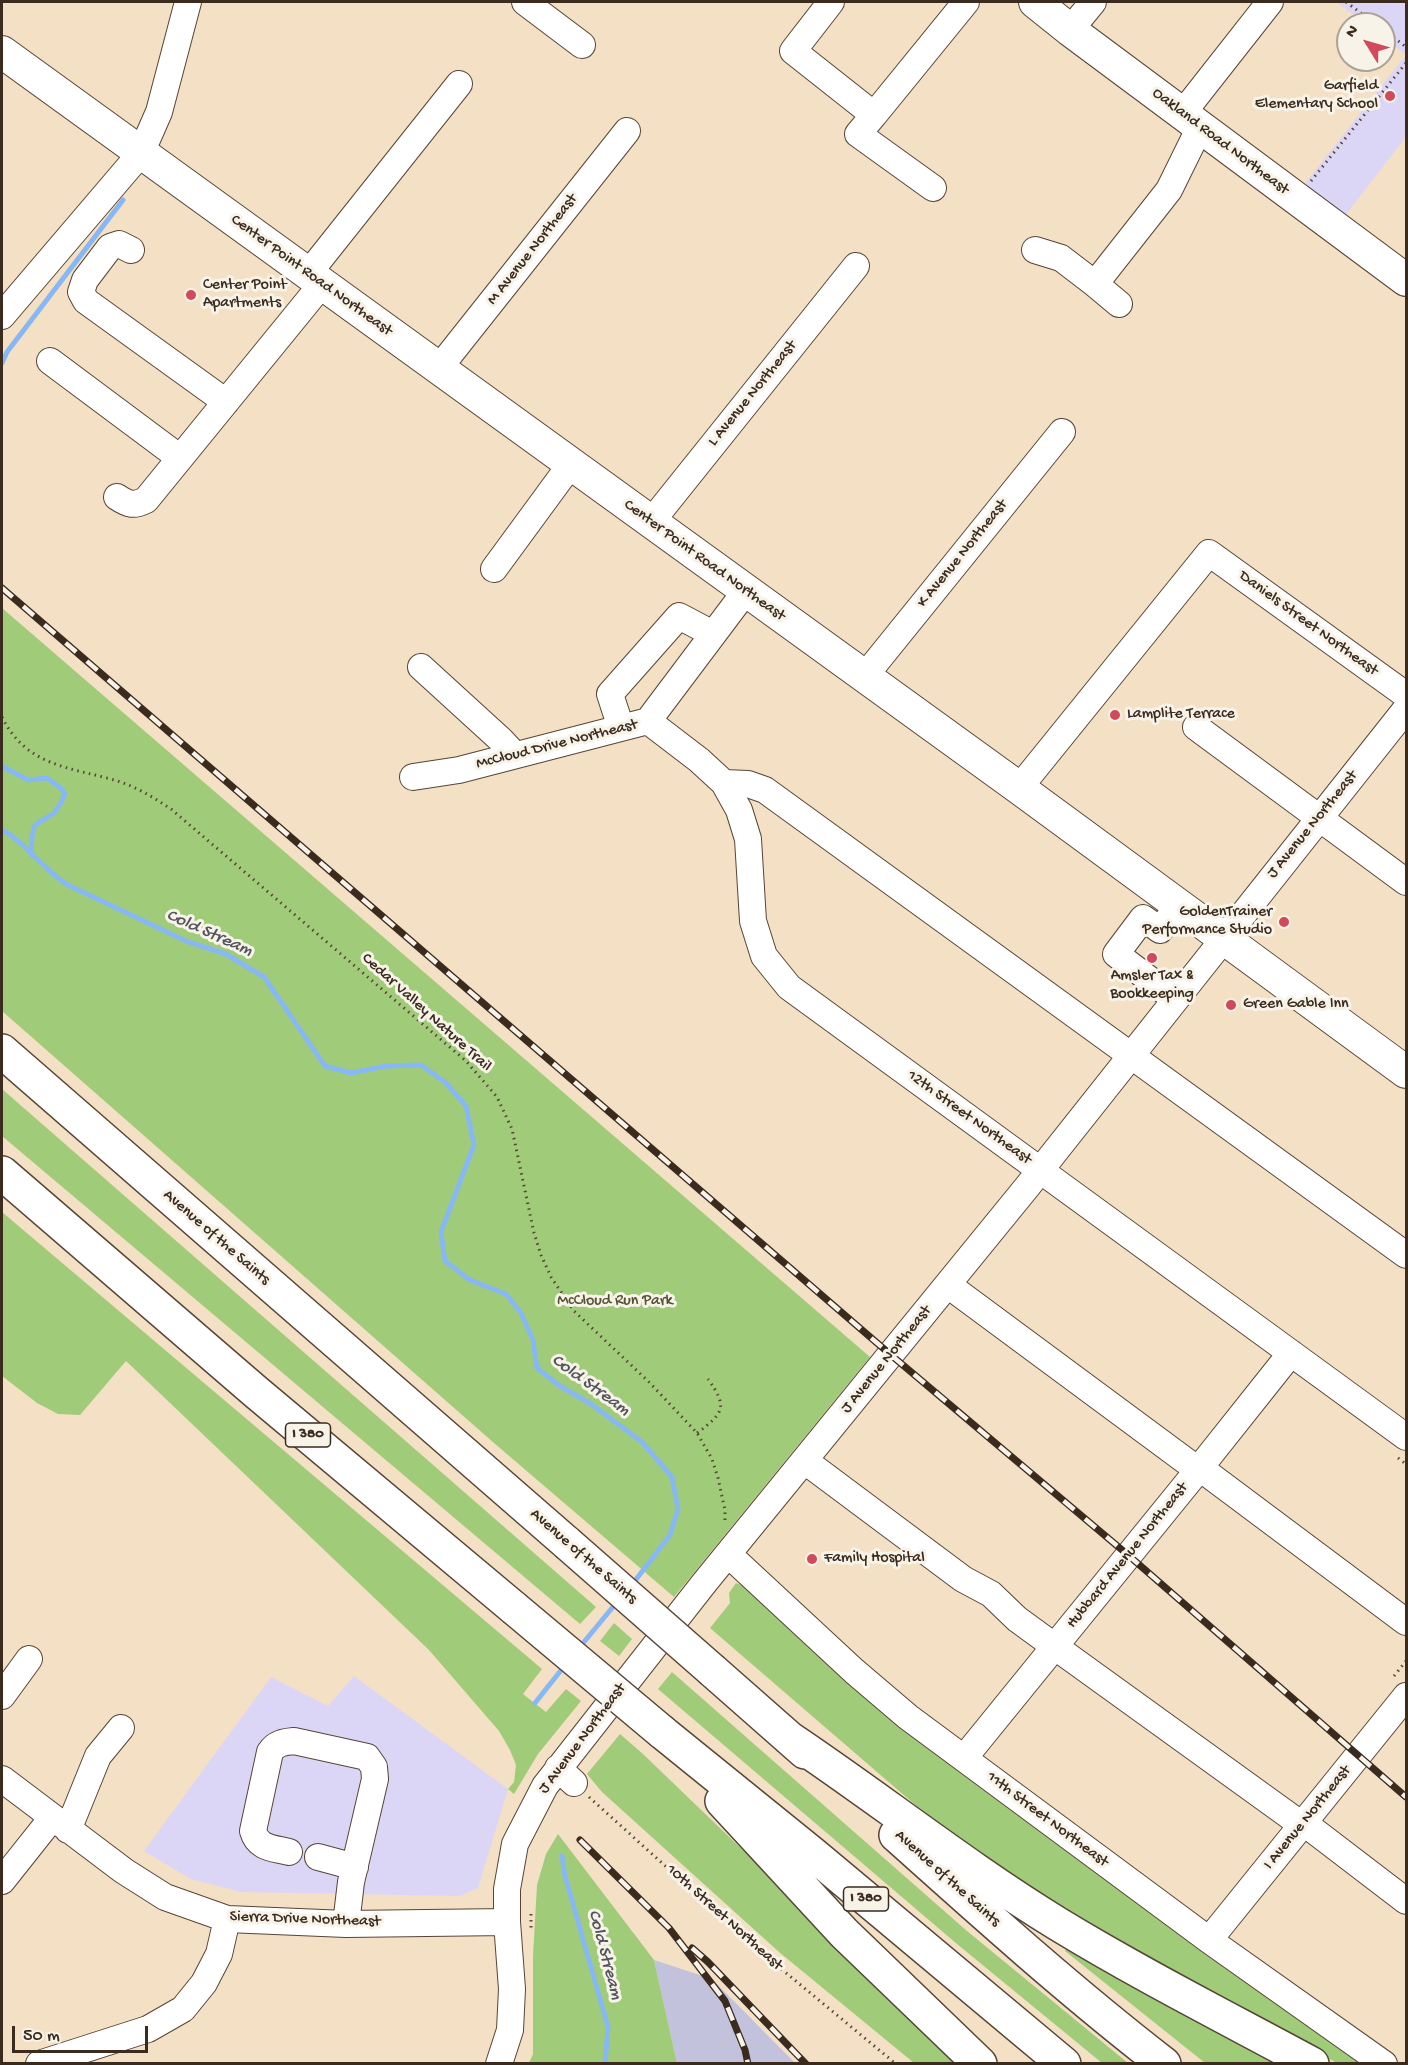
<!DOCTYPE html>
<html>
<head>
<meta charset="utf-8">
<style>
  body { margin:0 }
  #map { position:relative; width:1408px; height:2065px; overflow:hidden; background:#f4e0c4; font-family:"Gochi Hand",sans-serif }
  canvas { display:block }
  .frame { position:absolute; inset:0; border:3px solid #3b2a1e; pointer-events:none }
  .north { position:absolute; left:1336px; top:12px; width:60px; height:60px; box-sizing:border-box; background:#f7f3e8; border:2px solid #aca397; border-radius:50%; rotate:307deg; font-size:16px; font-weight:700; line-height:24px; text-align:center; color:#3b2a1e }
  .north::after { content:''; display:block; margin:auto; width:21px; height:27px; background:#d1495b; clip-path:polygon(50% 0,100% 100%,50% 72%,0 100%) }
  .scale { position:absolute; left:12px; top:2026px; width:136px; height:27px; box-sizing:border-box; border:3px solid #3b2a1e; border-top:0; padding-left:8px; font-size:18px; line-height:21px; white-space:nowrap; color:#3b2a1e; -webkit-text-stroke:4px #f7f3e8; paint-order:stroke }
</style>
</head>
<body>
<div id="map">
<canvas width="1408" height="2065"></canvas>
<div class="frame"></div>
<div class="north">N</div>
<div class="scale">50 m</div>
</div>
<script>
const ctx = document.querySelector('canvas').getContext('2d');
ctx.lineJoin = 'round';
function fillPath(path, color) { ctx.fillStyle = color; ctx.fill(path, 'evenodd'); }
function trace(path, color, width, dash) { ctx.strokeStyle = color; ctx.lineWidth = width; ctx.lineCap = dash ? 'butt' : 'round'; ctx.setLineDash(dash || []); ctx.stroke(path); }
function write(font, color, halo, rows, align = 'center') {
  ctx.font = font + ' "Gochi Hand",sans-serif'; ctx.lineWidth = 6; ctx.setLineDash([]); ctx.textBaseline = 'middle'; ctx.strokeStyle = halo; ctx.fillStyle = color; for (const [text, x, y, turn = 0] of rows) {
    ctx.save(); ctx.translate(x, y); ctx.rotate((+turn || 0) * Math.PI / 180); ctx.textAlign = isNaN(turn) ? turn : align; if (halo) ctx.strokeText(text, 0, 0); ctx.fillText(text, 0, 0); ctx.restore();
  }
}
fillPath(new Path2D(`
  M1336,2H1406V137L1344,217L1303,186L1406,55L1384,38V24H1366Z
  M354,1676L508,1789L478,1888L459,1896L241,1892L191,1879L144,1851L271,1677L328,1706Z`), '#dcd6f6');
fillPath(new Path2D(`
  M654,1960L712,1979L795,2063H677Z`), '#c2c2dc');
fillPath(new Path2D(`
  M2,608L870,1357L674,1597L494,1443L2,1011Z
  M2,1089L596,1607L580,1624L2,1136Z
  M2,1212L542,1669L523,1694L546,1712L566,1689L581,1701L538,1754L514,1794L508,1789L514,1782L516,1765L510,1750L499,1731L429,1650L126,1361L80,1415L58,1414L37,1403L2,1376Z
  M736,1583L746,1587L1366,2063H1337L1112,1941L942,1828L710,1628L730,1603L729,1593Z
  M614,1623L632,1639L619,1656L600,1641Z
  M672,1672L967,1931L1128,2063H1102L957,1944L658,1689Z
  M620,1734L643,1754L964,2063H914L779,1952L602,1792L587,1774Z
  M558,1834L654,1960L677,2063H529L533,2054V1956L537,1885L546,1854Z
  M1070,1945L1292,2063H1205L1065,1951Z`), '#a0cc79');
trace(new Path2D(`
  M2,363L7,352L123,200
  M2,766L28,780L47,778L62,789L65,794C54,817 55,812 35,825L32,837L31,855
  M2,830C27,843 43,870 68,885L186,941L226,954L264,977L325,1066L351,1073L386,1066L421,1065L446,1083L466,1106L474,1145L441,1232L445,1261L470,1280L506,1294L521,1313L533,1340L537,1368L560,1386L591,1404L642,1442L672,1477L678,1509L670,1535L631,1586
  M579,1648L617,1602
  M535,1703L566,1664
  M562,1856L565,1876L608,2027L605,2064`), '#87b8f3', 5);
const minor = new Path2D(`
  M525,2L582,45
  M831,2L793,51L874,115L966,2
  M1070,30L1093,2
  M1182,114L1270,2
  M874,115L858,134L933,188
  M131,250L119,244L110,247L85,280L81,292L86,301L226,402
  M1035,250L1061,258L1095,284
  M308,274L459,84
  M1119,304L1095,284L1169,190L1200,127
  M2,316L141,153L159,112L188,2
  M50,361L180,458
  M439,368L627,131
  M117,497C129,505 134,506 146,500L322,284
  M651,522L856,266
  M494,569L571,464
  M421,667L501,740L515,755
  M864,677L1062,432
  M648,721L699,760L724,783L739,810L748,839L753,921L764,956L789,987L1406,1437
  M1196,727L1406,882
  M621,728L610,694L679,616L713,634
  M413,777L459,770L648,721L745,592
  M724,783L748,784L765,790L1406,1255
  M1019,788L1209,553L1406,695
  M1175,999L1116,954L1143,918L1160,930L1178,906
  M948,1285L1198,1470
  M805,1461L963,1579L991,1594L1017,1619L1054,1646L1302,1825
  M1200,1468L1406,1622
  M728,1554L854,1671L908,1717L1209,1940L1384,2064
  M2,1696L29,1659
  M964,1758L1198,1470L1291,1353
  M558,1768L574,1783
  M2,1779L124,1871L165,1897L227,1919L346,1924L507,1922
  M1304,1823L1406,1901
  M68,1830L98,1756L121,1728
  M289,1852C274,1848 258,1849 253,1831L270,1752C276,1743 284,1742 294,1741L367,1757L374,1767L375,1779L351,1882L346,1924
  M318,1857L355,1867
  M2,1881L52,1818
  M1209,1940L1406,1696
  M39,2064L148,2029L183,2009L204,1983L219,1954L227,1919
  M499,2064L510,2030L512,1989L507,1922V1889L515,1844L545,1786L705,1582L1027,1187L1406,709`);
const major = new Path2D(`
  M1035,2L1070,30L1406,280
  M2,52L1019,788L1406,1072`);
const highway = new Path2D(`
  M2,1051L567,1543
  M2,1173L256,1392L514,1608
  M713,1671L805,1752
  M662,1732L814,1855L1064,2064
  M789,1738C880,1799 965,1867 1058,1924C1140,1974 1227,2018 1312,2064
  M722,1801L844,1933L980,2064
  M896,1835C983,1913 1071,1992 1164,2064`);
trace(minor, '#574537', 28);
trace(major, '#574537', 34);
trace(highway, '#574537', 36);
trace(new Path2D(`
  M1346,2L1376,24
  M1384,30L1406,47
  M1311,181L1406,63
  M2,717C26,766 69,767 114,780C135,786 153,797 171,809L466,1061L497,1097L512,1129L534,1233L541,1255L551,1277L574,1311L650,1383L697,1433L712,1459L718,1478L725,1510V1522
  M697,1433C724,1413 728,1407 708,1379
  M1398,1458L1406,1464
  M1394,1676L1406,1661
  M589,1797L756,1948L896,2064
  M531,1914V1929`), '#574537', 3, [1.5, 4.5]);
trace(minor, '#fff', 26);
trace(major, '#fff', 32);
trace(highway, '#fff', 33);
const rail = new Path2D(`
  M2,588L891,1355L1128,1555L1406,1797
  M580,1840L669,1928L725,2001L745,2050L748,2064
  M692,1948L708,1962L806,2064`);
trace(rail, '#3b2a1e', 7);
trace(rail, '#f7f3e8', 4.5, [14]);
const highwayBridge = new Path2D(`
  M567,1543L713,1671
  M514,1608L662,1732`);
trace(highwayBridge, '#574537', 36, []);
trace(highwayBridge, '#fff', 33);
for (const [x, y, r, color] of [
  [1390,96,6,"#d1495b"],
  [191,295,6,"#d1495b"],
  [1115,715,6,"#d1495b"],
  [1284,922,6,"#d1495b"],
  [1152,958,6,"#d1495b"],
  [1231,1005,6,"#d1495b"],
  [812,1559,6,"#d1495b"]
]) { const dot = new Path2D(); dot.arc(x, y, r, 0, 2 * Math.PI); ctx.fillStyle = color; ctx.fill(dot); trace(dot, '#f7f3e8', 2); }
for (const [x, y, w] of [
  [308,1435,45],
  [866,1899,45]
]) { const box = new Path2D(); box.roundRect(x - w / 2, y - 12, w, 24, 4.5); ctx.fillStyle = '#f7f3e8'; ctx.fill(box); trace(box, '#3b2a1e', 1.5); }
write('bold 15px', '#3b2a1e', null, [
  ["I 380",308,1435],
  ["I 380",866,1899]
]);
write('16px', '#3b2a1e', '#f7f3e8', [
  ["Garfield",1378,87,"right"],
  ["Elementary School",1378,105,"right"],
  ["Center Point",203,286],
  ["Apartments",203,304],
  ["Lamplite Terrace",1127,715],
  ["GoldenTrainer",1272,913,"right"],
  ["Performance Studio",1272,931,"right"],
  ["Amsler Tax &",1152,977,"center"],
  ["Bookkeeping",1152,995,"center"],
  ["Green Gable Inn",1243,1005],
  ["Family Hospital",824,1559]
], 'left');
write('16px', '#3b2a1e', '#f7f3e8', [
  ["Oakland Road Northeast",1220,142,37],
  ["M Avenue Northeast",533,250,-52],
  ["Center Point Road Northeast",311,276,36],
  ["L Avenue Northeast",753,394,-51],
  ["K Avenue Northeast",963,554,-51],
  ["Center Point Road Northeast",704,561,36],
  ["Daniels Street Northeast",1308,624,36],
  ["McCloud Drive Northeast",557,745,-14],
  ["J Avenue Northeast",1313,825,-51],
  ["Cedar Valley Nature Trail",426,1013,42],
  ["12th Street Northeast",969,1118,36],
  ["Avenue of the Saints",216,1238,41],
  ["J Avenue Northeast",887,1360,-51],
  ["Hubbard Avenue Northeast",1128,1556,-51],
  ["Avenue of the Saints",583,1557,41],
  ["J Avenue Northeast",583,1739,-53],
  ["I Avenue Northeast",1308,1818,-51],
  ["11th Street Northeast",1047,1820,37],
  ["Avenue of the Saints",947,1879,42],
  ["10th Street Northeast",724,1918,42],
  ["Sierra Drive Northeast",305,1920,2]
]);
write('16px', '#545235', '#f7f3e8', [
  ["McCloud Run Park",615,1302]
]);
write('italic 18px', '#52555e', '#f7f3e8', [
  ["Cold Stream",209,934,24],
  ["Cold Stream",590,1386,36],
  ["Cold Stream",604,1955,75]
]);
</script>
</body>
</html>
